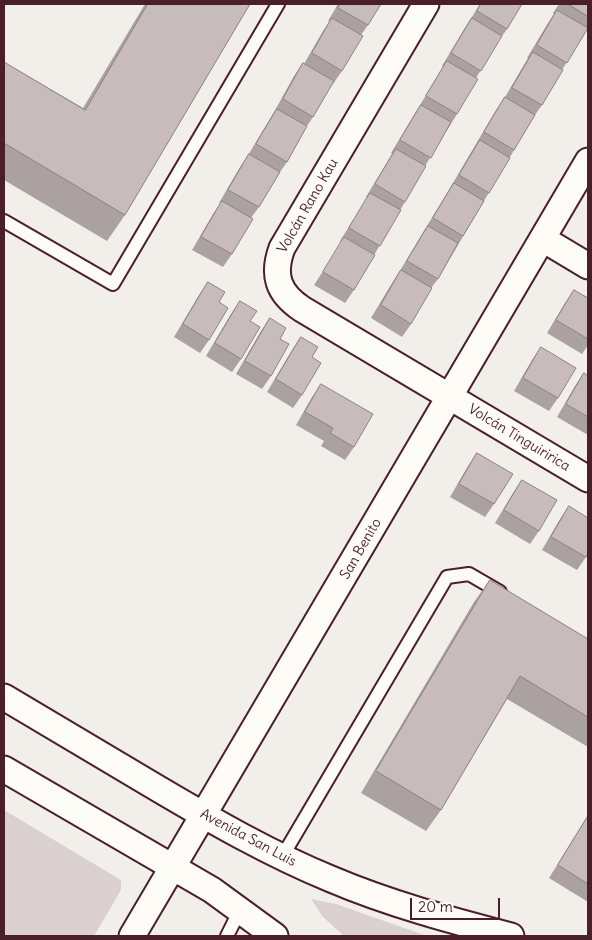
<!DOCTYPE html>
<html>
<head>
<meta charset="utf-8">
<style>
  body { margin:0 }
  #map { position:relative; width:592px; height:940px; overflow:hidden; background:#f2efeb; font-family:Delius,sans-serif }
  canvas { display:block }
  .frame { position:absolute; inset:0; border:5px solid #4a1f2b; pointer-events:none }
  .scale { position:absolute; left:410px; top:898px; width:90px; height:22px; box-sizing:border-box; border:2px solid #4a1f2b; border-top:0; padding-left:6px; font-size:15px; line-height:18px; white-space:nowrap; color:#4a1f2b; -webkit-text-stroke:4px #fdfcf7; paint-order:stroke }
</style>
</head>
<body>
<div id="map">
<canvas width="592" height="940"></canvas>
<div class="frame"></div>
<div class="scale">20 m</div>
</div>
<script>
const ctx = document.querySelector('canvas').getContext('2d');
ctx.lineJoin = 'round';
function fillPath(path, color) { ctx.fillStyle = color; ctx.fill(path, 'evenodd'); }
function trace(path, color, width, dash) { ctx.strokeStyle = color; ctx.lineWidth = width; ctx.lineCap = dash ? 'butt' : 'round'; ctx.setLineDash(dash || []); ctx.stroke(path); }
function write(font, color, halo, rows, align = 'center') {
  ctx.font = font + ' Delius,sans-serif'; ctx.lineWidth = 4; ctx.setLineDash([]); ctx.textBaseline = 'middle'; ctx.strokeStyle = halo; ctx.fillStyle = color; for (const [text, x, y, turn = 0] of rows) {
    ctx.save(); ctx.translate(x, y); ctx.rotate((+turn || 0) * Math.PI / 180); ctx.textAlign = isNaN(turn) ? turn : align; if (halo) ctx.strokeText(text, 0, 0); ctx.fillText(text, 0, 0); ctx.restore();
  }
}
fillPath(new Path2D(`
  M4,810L121,880V890L94,936H4Z
  M311,899L336,904L427,936H344L323,917Z`), '#d9d0cf');
const service = new Path2D(`
  M4,221L113,284L278,4
  M282,857L447,577L469,574L500,592
  M227,936L240,910`);
const minor = new Path2D(`
  M426,4L282,248C272,275 278,293 302,309L588,479
  M543,239L588,266
  M4,697C55,727 106,758 157,788C213,821 270,854 331,879C390,904 450,920 511,936
  M4,769L212,890L275,936
  M132,936L588,161`);
trace(service, '#4a1f2b', 16);
trace(minor, '#4a1f2b', 29);
trace(service, '#fdfcf7', 12);
trace(minor, '#fdfcf7', 25);
fillPath(new Path2D(`
  M145,4H250L125,215L107,241L4,180V62L83,108Z
  M338,4H381L368,25L361,35L342,71L333,84H332L313,117L307,126L287,162L280,172L259,207L251,218L232,254L223,267L192,250L213,214L221,203H219L240,167L247,157L274,112L294,76L303,63L304,64L323,31L330,21H328Z
  M480,4H522L507,29L498,42L476,78L457,114L425,166L405,202L400,210L354,290L345,303L314,285L342,242L340,241L367,198L366,197L392,154L391,153L443,67L442,66L463,31Z
  M559,4H588V25L542,105L533,118L438,279L431,288L411,324L402,337L371,318L392,283L398,274L419,239L450,188L496,110L505,97L528,58H527L548,23L554,14L553,13Z
  M208,282L219,302L209,340L200,353L174,337L199,295Z
  M574,290L588,298V345L582,354L547,333L565,303Z
  M240,301L250,321L241,359L232,372L206,356L231,314Z
  M270,318L280,339L271,376L262,389L236,374L261,331Z
  M301,337L312,357L302,395L293,408L267,392L292,350Z
  M541,347L558,398L549,411L514,391L532,360Z
  M584,373L588,376V435L557,417L575,386Z
  M321,384L354,447L345,460L321,446L324,441L296,425L312,397Z
  M477,453L494,504L485,517L450,497L468,466Z
  M522,480L539,531L530,544L495,523L513,493Z
  M569,506L586,557L577,570L542,550L560,519Z
  M490,580L588,639V747L507,699L441,810L426,831L361,793L474,602Z
  M588,815V902L549,878L580,828Z`), '#aca1a1');
const building = new Path2D(`
  M148,4H250L125,215L4,143V62L85,110Z
  M340,4H381L368,25L338,8Z
  M481,4H522L507,29L477,11Z
  M568,4H588V16Z
  M557,10L588,28L567,63L537,45Z
  M332,18L363,36L342,71L312,53Z
  M472,18L502,36L481,71L451,53Z
  M533,52L563,70L542,105L512,88Z
  M447,61L478,79L457,114L426,96Z
  M303,63L334,81L313,117L283,99Z
  M505,97L535,115L514,150L484,132Z
  M421,105L451,122L431,158L400,140Z
  M277,109L307,126L287,162L256,144Z
  M480,140L510,158L489,193L459,175Z
  M396,149L426,166L405,202L375,184Z
  M249,154L280,172L259,207L228,190Z
  M454,183L484,201L463,236L433,218Z
  M370,193L401,210L380,246L349,228Z
  M222,201L253,219L232,254L201,237Z
  M428,226L458,243L438,279L407,261Z
  M344,237L375,255L354,290L323,272Z
  M401,270L432,288L411,324L381,305Z
  M208,282L225,292L219,302L228,308L209,340L183,324Z
  M574,290L588,298V339L556,320Z
  M240,301L257,311L250,321L260,327L241,359L215,343Z
  M270,318L286,328L280,339L289,344L271,376L245,361Z
  M301,337L318,347L312,357L321,363L302,395L276,379Z
  M541,347L576,368L558,398L523,378Z
  M584,373L588,376V417L566,404Z
  M321,384L373,414L354,447L330,433L333,428L305,412Z
  M477,453L513,474L494,504L459,484Z
  M522,480L557,500L539,531L504,510Z
  M569,506L588,518V553L586,557L551,537Z
  M490,580L588,639V717L520,676L441,810L376,771Z
  M588,816V884L558,865Z`);
fillPath(building, '#c8bbbb');
trace(building, '#8c8383', 1);
write('14px', '#4a1f2b', '#fdfcf7', [
  ["Volcán Rano Kau",308,206,-60],
  ["Volcán Tinguiririca",519,438,31],
  ["San Benito",361,549,-60],
  ["Avenida San Luis",248,838,28]
]);
</script>
</body>
</html>
